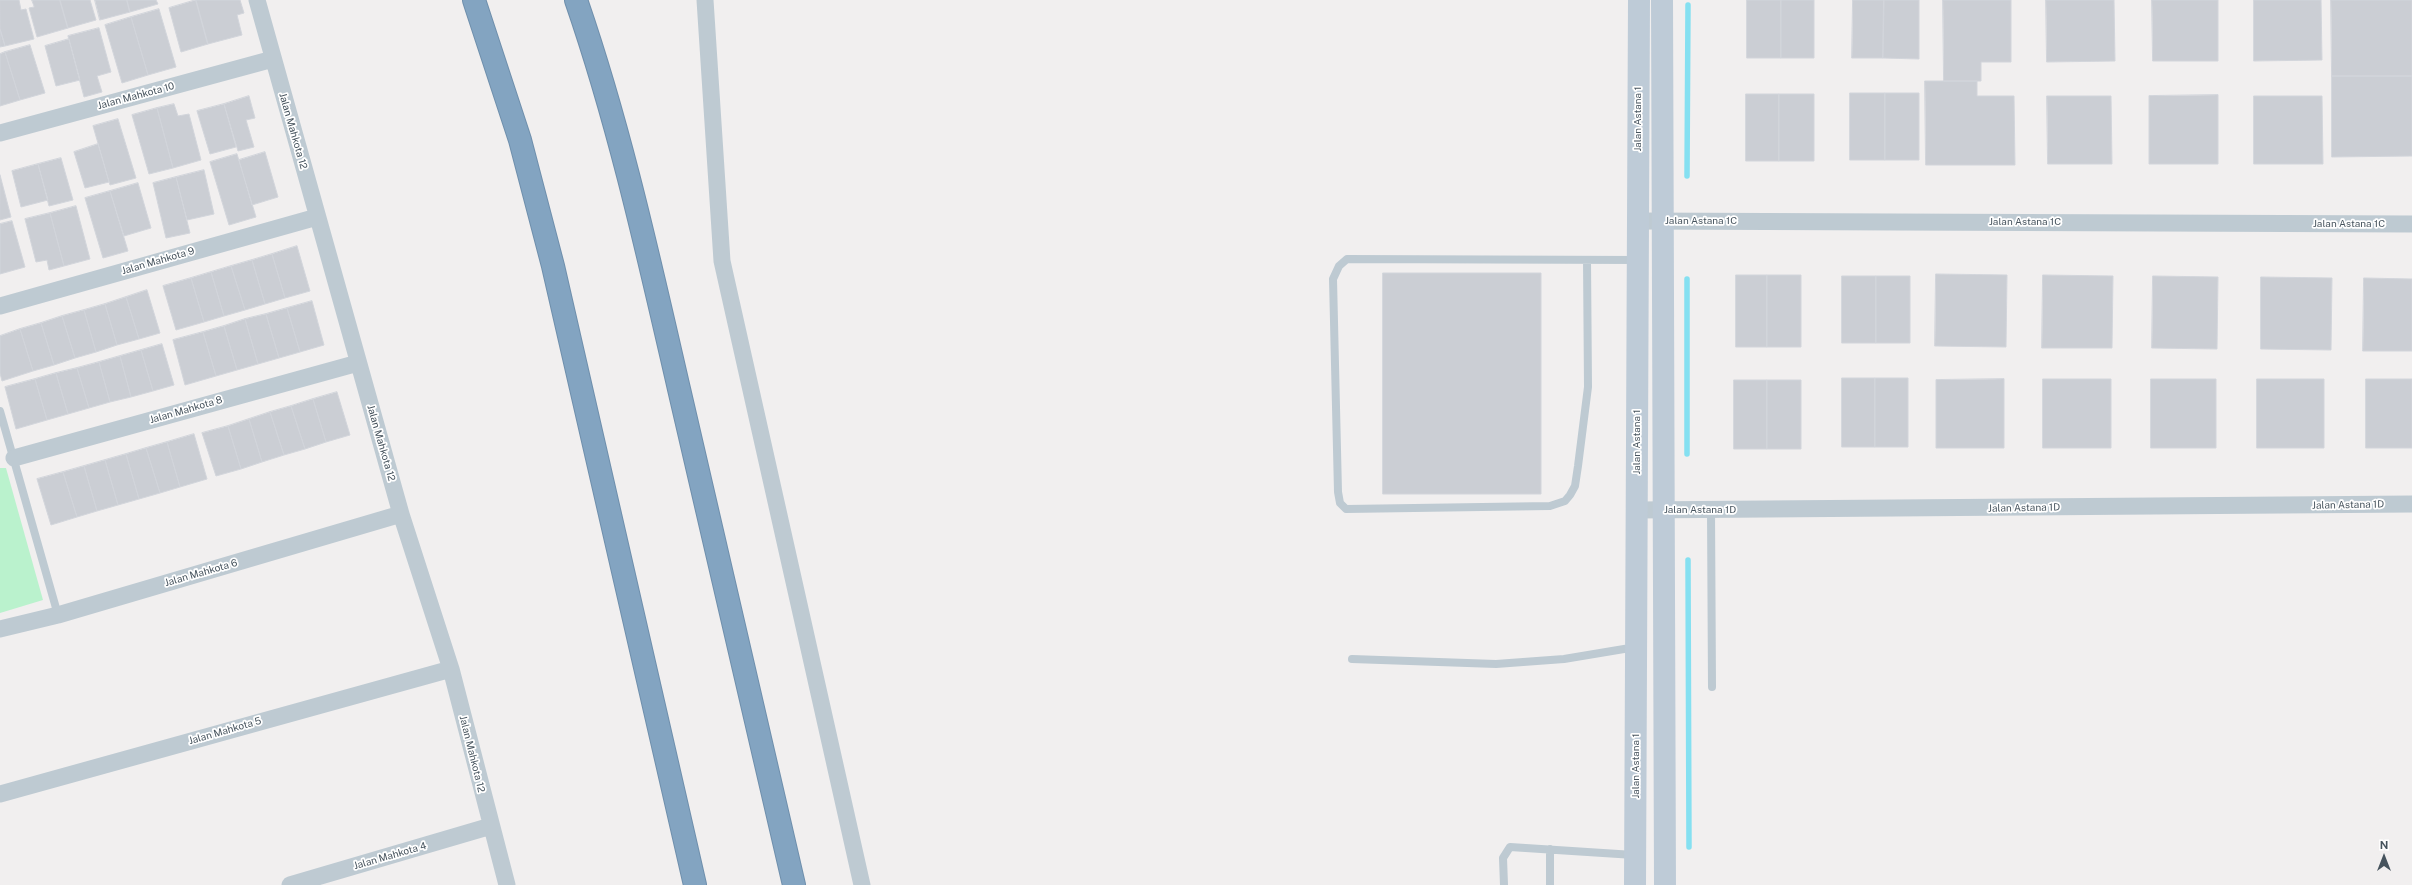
<!DOCTYPE html>
<html>
<head>
<meta charset="utf-8">
<style>
  body { margin:0 }
  #map { position:relative; width:2412px; height:885px; overflow:hidden; background:#f1efef; font-family:"Public Sans",sans-serif }
  canvas { display:block }
  .north { position:absolute; left:2364px; top:837px; width:40px; height:40px; -webkit-text-stroke:3px #fff; paint-order:stroke; rotate:0deg; font-size:11px; font-weight:700; line-height:16px; text-align:center; color:#46535d }
  .north::after { content:''; display:block; margin:auto; width:14px; height:18px; background:#46535d; clip-path:polygon(50% 0,100% 100%,50% 72%,0 100%) }
</style>
</head>
<body>
<div id="map">
<canvas width="2412" height="885"></canvas>
<div class="north">N</div>
</div>
<script>
const ctx = document.querySelector('canvas').getContext('2d');
ctx.lineJoin = 'round';
function fillPath(path, color) { ctx.fillStyle = color; ctx.fill(path, 'evenodd'); }
function trace(path, color, width, dash) { ctx.strokeStyle = color; ctx.lineWidth = width; ctx.lineCap = dash ? 'butt' : 'round'; ctx.setLineDash(dash || []); ctx.stroke(path); }
function write(font, color, halo, rows, align = 'center') {
  ctx.font = font + ' "Public Sans",sans-serif'; ctx.lineWidth = 3.5; ctx.setLineDash([]); ctx.textBaseline = 'middle'; ctx.strokeStyle = halo; ctx.fillStyle = color; for (const [text, x, y, turn = 0] of rows) {
    ctx.save(); ctx.translate(x, y); ctx.rotate((+turn || 0) * Math.PI / 180); ctx.textAlign = isNaN(turn) ? turn : align; if (halo) ctx.strokeText(text, 0, 0); ctx.fillText(text, 0, 0); ctx.restore();
  }
}
fillPath(new Path2D(`
  M0,468H6L43,600L0,613Z`), '#baf2cd');
trace(new Path2D(`
  M1687,176L1688,5
  M1687,279V454
  M1688,560L1689,847`), '#85e0f1', 5.5);
const building = new Path2D(`
  M0,0H19L21,10L26,9L34,39L5,46L0,29Z
  M32,0H60L68,28L37,37L29,8L34,7Z
  M60,0H90L96,20L68,28Z
  M95,0H127L130,12L100,20Z
  M127,0H156L158,4L130,12Z
  M196,0H240L244,13L237,15L242,35L208,44Z
  M196,0L208,44L181,52L169,8Z
  M1747,0H1781V58H1747Z
  M1781,0H1814V58H1781Z
  M1853,0H1884L1883,58H1852Z
  M1884,0H1919V59L1883,58Z
  M1943,0H2011V62H1981V81H1944Z
  M2046,0H2114L2115,61L2047,62Z
  M2152,0H2218V61H2153Z
  M2254,0H2321L2322,60L2254,61Z
  M2331,0H2412V76H2332Z
  M159,9L176,67L148,75L131,17Z
  M131,17L148,75L122,83L105,25Z
  M99,28L111,72L97,76L102,92L84,97L68,36Z
  M0,29L5,46L0,47Z
  M69,39L80,80L56,86L45,46Z
  M30,45L45,93L20,100L5,52Z
  M5,52L20,100L0,106V54Z
  M2332,76H2412V156L2332,157Z
  M1925,81H1977V96H2014L2015,165H1926Z
  M1850,93H1885V160H1850Z
  M1885,93H1919V160H1885Z
  M1746,94H1779V161H1746Z
  M1779,94H1814V161H1779Z
  M2218,95V164H2149V96Z
  M249,96L255,118L246,120L254,147L238,151L224,104Z
  M2047,96H2111L2112,164H2048Z
  M2254,96H2322L2323,164H2254Z
  M174,104L178,116L189,114L201,160L173,168L157,108Z
  M224,104L236,147L210,154L197,111Z
  M157,108L173,168L149,174L132,115Z
  M118,119L136,178L110,185L93,126Z
  M98,144L109,182L85,188L74,152Z
  M265,152L278,197L252,205L239,160Z
  M237,154L256,217L229,225L210,162Z
  M61,158L73,200L49,206L38,164Z
  M38,164L48,200L21,207L12,171Z
  M204,170L214,214L187,220L176,177Z
  M0,175L11,217L0,220Z
  M176,177L190,233L166,238L153,183Z
  M138,183L151,228L124,236L110,191Z
  M110,191L128,251L103,258L85,198Z
  M76,206L90,259L64,266L50,213Z
  M50,213L64,266L49,270L47,260L36,262L25,219Z
  M12,221L25,267L0,274V224Z
  M297,246L310,291L285,298L272,254Z
  M272,254L285,298L265,304L252,260Z
  M252,260L265,304L245,310L231,266Z
  M231,266L245,310L224,316L211,272Z
  M211,272L224,316L204,322L191,278Z
  M1383,273H1541V494H1383Z
  M1936,274L2007,275L2006,347L1935,346Z
  M1736,275H1767V347H1736Z
  M1767,275H1801V347H1767Z
  M2043,275L2113,276L2112,348H2042Z
  M1842,276H1876V343H1842Z
  M1876,276H1910V343H1876Z
  M2153,276L2218,277L2217,349L2152,348Z
  M2261,277L2332,278L2331,350L2261,349Z
  M191,278L204,322L176,330L163,286Z
  M2364,278L2412,279V351H2363Z
  M147,290L160,333L139,339L126,297Z
  M126,297L139,339L117,345L105,304Z
  M312,301L324,345L300,352L287,308Z
  M105,304L117,345L96,352L84,310Z
  M287,308L300,352L279,358L266,314Z
  M84,310L96,352L75,358L62,316Z
  M266,314L279,358L258,364L245,319Z
  M62,316L75,358L54,365L41,323Z
  M245,319L258,364L237,370L224,326Z
  M41,323L54,365L33,371L20,329Z
  M224,326L237,370L216,376L203,332Z
  M20,329L33,371L2,381L0,373V336Z
  M203,332L216,376L185,385L173,340Z
  M162,344L174,385L153,391L141,350Z
  M141,350L153,391L131,397L120,356Z
  M120,356L131,397L110,402L99,362Z
  M99,362L110,402L89,408L77,368Z
  M77,368L89,408L68,414L56,373Z
  M56,373L68,414L47,420L35,379Z
  M1842,378H1875V447H1842Z
  M1875,378H1908V447H1875Z
  M35,379L47,420L16,429L5,387Z
  M2004,379V448H1936V380Z
  M2043,379H2111V448H2043Z
  M2151,379H2216V448H2151Z
  M2257,379H2324V448H2257Z
  M2366,379H2412V448H2366Z
  M1734,380H1767V449H1734Z
  M1767,380H1801V449H1767Z
  M337,392L350,435L326,442L313,399Z
  M313,399L326,442L305,449L291,406Z
  M291,406L305,449L284,455L270,412Z
  M270,412L284,455L262,462L249,419Z
  M249,419L262,462L241,469L228,426Z
  M228,426L241,469L216,476L202,433Z
  M194,434L207,479L180,487L167,442Z
  M167,442L180,487L160,493L146,448Z
  M146,448L160,493L139,499L126,454Z
  M126,454L139,499L118,505L105,460Z
  M105,460L118,505L97,511L84,466Z
  M84,466L97,511L77,517L63,472Z
  M63,472L77,517L51,525L37,479Z`);
fillPath(building, '#cbced4');
trace(building, '#d2d5db', 1);
const highway = new Path2D(`
  M474,0L520,140L553,266L695,885
  M576,0C620,127 649,259 679,389C718,555 756,720 794,885`);
trace(highway, '#6f8fac', 24);
trace(new Path2D(`
  M1587,260L1588,387L1578,466L1575,486L1570,495L1565,501L1550,506L1346,509L1340,503L1338,492L1333,279L1339,266L1347,259L1637,260
  M0,411L58,615
  M1711,511L1712,687
  M1352,659L1496,664L1564,659L1636,647
  M1550,849V885
  M1504,885L1503,858L1510,847L1634,855`), '#becad2', 8);
trace(new Path2D(`
  M257,0L401,514L451,669L507,885
  M705,0L722,261L862,885
  M0,133L273,59
  M1638,221L2412,224
  M0,306L317,217
  M14,458L358,363
  M1636,510L2412,504
  M0,629L58,615L401,514
  M0,794L451,669
  M290,885L491,826`), '#becad2', 17);
trace(new Path2D(`
  M1662,0L1665,885
  M1635,885L1639,0`), '#becbd7', 22);
trace(highway, '#83a4c1', 22);
write('10px', '#46535d', '#fff', [
  ["Jalan Mahkota 10",136,96,-15],
  ["Jalan Astana 1",1638,119,-90],
  ["Jalan Mahkota 12",293,131,74],
  ["Jalan Astana 1C",1701,221],
  ["Jalan Astana 1C",2025,222],
  ["Jalan Astana 1C",2349,224],
  ["Jalan Mahkota 9",158,261,-16],
  ["Jalan Mahkota 8",186,410,-16],
  ["Jalan Astana 1",1637,442,-90],
  ["Jalan Mahkota 12",381,443,74],
  ["Jalan Astana 1D",2348,505,-1],
  ["Jalan Astana 1D",2024,508,-1],
  ["Jalan Astana 1D",1700,510],
  ["Jalan Mahkota 6",201,573,-16],
  ["Jalan Mahkota 5",225,731,-16],
  ["Jalan Mahkota 12",472,754,76],
  ["Jalan Astana 1",1636,766,-90],
  ["Jalan Mahkota 4",390,856,-16]
]);
</script>
</body>
</html>
